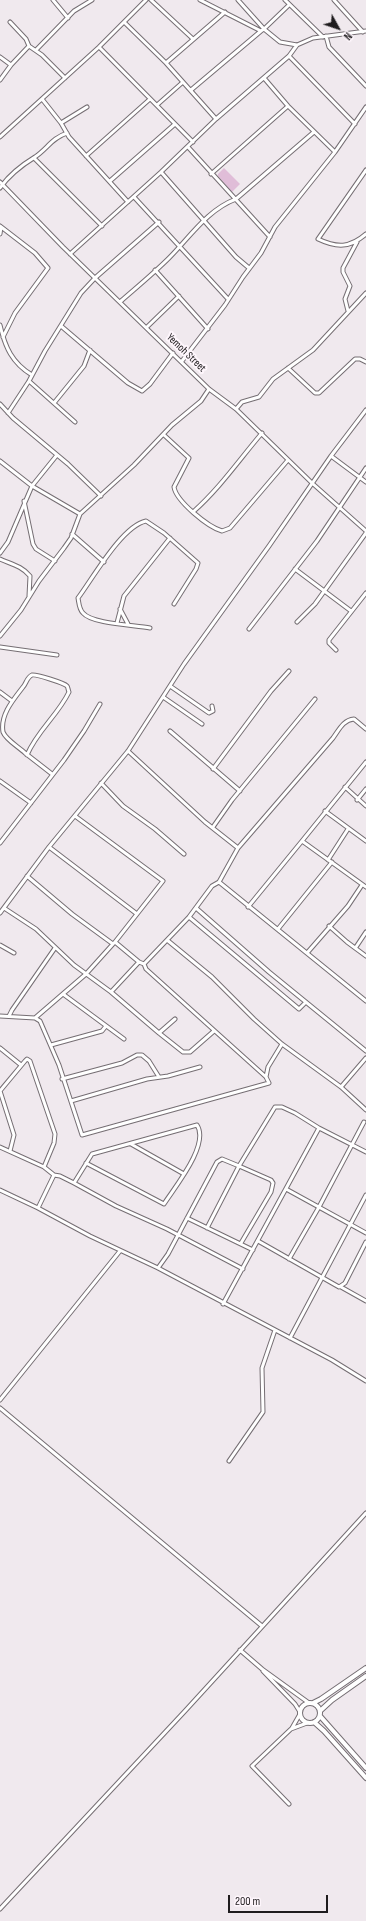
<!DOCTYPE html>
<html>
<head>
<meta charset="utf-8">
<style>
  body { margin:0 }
  #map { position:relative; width:366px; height:1921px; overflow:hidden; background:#f0e9ee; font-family:"Sofia Sans Condensed",sans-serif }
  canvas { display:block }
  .north { position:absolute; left:318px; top:8px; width:40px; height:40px; -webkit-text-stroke:3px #fef6fc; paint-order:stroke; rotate:130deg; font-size:11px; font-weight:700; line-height:16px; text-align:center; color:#1f1c1e }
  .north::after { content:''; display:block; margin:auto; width:14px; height:18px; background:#1f1c1e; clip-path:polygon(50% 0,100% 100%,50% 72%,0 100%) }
  .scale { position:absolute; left:228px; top:1895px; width:100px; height:18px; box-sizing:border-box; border:2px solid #1f1c1e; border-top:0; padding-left:5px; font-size:12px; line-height:14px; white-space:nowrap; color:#1f1c1e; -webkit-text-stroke:3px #fef6fc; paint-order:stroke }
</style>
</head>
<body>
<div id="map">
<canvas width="366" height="1921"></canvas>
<div class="north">N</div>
<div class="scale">200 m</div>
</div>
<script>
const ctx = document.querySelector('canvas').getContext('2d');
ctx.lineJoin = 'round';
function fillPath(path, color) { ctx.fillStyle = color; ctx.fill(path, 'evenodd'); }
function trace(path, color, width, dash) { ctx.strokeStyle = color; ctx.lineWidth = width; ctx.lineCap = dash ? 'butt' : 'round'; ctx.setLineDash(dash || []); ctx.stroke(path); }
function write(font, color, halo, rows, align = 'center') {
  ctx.font = font + ' "Sofia Sans Condensed",sans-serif'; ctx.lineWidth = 4; ctx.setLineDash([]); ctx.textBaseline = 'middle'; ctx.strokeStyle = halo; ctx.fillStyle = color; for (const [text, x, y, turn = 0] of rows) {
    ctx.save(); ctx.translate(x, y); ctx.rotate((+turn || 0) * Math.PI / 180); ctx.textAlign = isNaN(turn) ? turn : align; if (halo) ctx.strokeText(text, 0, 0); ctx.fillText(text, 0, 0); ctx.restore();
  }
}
fillPath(new Path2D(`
  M224,168L240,184L232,192L218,176V174Z`), '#e0bdd8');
const street = new Path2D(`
  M53,0L68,18
  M151,0L193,39
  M200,0L261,31L264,29L280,42L297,45L313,38L366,31
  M238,0L264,29L289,5
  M285,0L323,37
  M334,0L363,32
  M10,22L26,39L29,46L42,55L65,78
  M124,22L166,63L216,119
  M326,36L329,47L366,86
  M99,47L193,142
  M36,50L74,11L92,0
  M289,56L355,124
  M0,57L11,65
  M166,63L225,12
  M264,78L288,106L335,152
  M0,80L11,65L29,46
  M191,90L261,31
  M42,99L61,123L69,137L128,202
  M157,105L183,82
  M61,123L87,107
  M0,137L99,47L146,0
  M188,147L270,237
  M86,156L150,99
  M34,158L102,226
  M366,170L318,239C337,248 350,248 366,234
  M161,172L236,257L249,268
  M211,174L288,106
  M110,181L175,124
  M0,182L63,247L209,389L236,409L312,483L366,531
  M0,188C9,175 22,165 35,157C47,149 52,138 67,133
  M134,197L228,299
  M0,226L35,253L48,268L15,313L3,337
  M0,234L1,227
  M70,254L161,172L216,119L289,56L297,45
  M155,270L208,329
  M121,301C137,287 154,273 169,258C190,237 207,210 236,199L314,132
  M348,311L345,299L350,286L343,272V268L357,242
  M0,325C5,347 12,363 32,375
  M61,326L128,383L142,391L150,384L173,353
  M147,327L179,296
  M182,361L225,305L243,277L261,253L275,227L335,152L366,107
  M288,368L315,393H319L355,359H360L366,362
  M29,381L75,422
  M54,403L84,366L90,350
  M0,404L13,418L68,464L101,496
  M236,409L242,402L259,397L273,379L313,350L366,293
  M8,413L29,381L45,351L81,293L95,278L159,222
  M164,435L189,458L174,487C176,501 208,527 222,531L230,528L288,460
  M331,456L366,482
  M0,461L32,486L80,514
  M24,501L33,544L36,549L55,561
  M193,512C220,488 239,460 262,433
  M72,534L104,562
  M0,553L8,542L32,486L57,455
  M0,559C11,564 22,566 30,576L29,596
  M295,569L351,611
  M120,609L128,624
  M297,622L315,604L366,533
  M117,623L124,596L170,538
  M150,628C135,625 92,624 83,613C79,609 79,603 78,598C93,578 122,526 146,521L164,533L198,563L196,569L174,604
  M249,629L317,541L366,468
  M0,636L21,610L39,581L64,548L71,538L80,514L134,465L172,425L201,401L209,389
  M0,647L57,655
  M336,650L329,643V640L366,593
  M170,686L209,713L213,711L212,706
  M0,692L12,701
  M163,697L202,724
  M170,731L240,791
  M128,751L205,822L238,848
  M27,755C37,731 58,715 69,692C68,690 68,687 67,686C64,683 36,674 32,675C27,677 26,684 23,687C13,700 0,715 3,732C6,740 19,747 25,753C34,760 43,767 52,774
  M213,769L271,691L289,671
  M0,781L31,803
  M101,783L123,806L155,829L184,854
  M345,787L366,806
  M357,800L366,789
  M325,811L366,841
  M75,816L163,881L115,942
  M213,827L232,800L315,699
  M302,841L366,762
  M0,843L64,760L84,731L100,704
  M49,847L137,914
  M328,860L348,829
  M219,882L366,1001
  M248,907L302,841L366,887
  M4,908L36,929L74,965L111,992L159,1033L183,1052H190L214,1031
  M196,908L269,972L366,1051
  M0,913L49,847L128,751L184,664L269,546L331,456L366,410
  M189,917L299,1009L306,1002
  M329,926L347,942L366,956
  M278,929L332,862
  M167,940L212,977L254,1019L282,1044L341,1087L366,1110
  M0,945L14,953
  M356,947L366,932
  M307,953L348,906L362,885
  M144,964L189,917L212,886L219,882L238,848L333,738C339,730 343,720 354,719L366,729
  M111,992L139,962
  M63,994L124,1039
  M0,1016L35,1018L40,1021L59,1065L82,1135L269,1083L266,1077L146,969L144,964L139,962L115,942L113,944L72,914L27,876
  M9,1016L12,1010L55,948
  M35,1018L86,974L113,944
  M159,1033L175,1019
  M51,1045L102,1031L106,1026
  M0,1048L21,1065
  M266,1077L268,1067L282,1044
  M62,1079L122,1063L137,1055H142L149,1061L159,1077
  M341,1087L366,1058
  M0,1091L25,1061L27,1059L30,1061L55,1134L54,1143L44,1167
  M0,1091L14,1135L10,1151
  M71,1101L147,1079L168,1076L200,1067
  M131,1144L184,1174
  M0,1147L44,1167L54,1175L38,1208
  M54,1175L60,1176L74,1183L116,1206L167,1229L243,1269
  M74,1183L92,1154L197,1125C210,1145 174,1188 164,1204L86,1163
  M286,1189L366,1233
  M0,1190L38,1208L90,1236L158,1268L332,1360L366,1381
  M187,1218L253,1250
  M207,1228L239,1166L271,1180L273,1183L271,1192L241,1243
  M258,1241L339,1287L345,1283L366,1242
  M289,1259L319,1207L364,1122
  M158,1268L168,1254L217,1162L222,1159L239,1166L275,1107H282L295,1113L319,1128L366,1152
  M341,1287L366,1301
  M223,1304L319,1128
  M290,1338L366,1195
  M0,1400L120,1251
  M0,1408L262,1626
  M229,1461L263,1412L262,1368L275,1330
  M240,1650L262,1669L309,1703
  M263,1671L295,1704L300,1712
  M292,1728L300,1714
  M289,1804L252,1766L291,1729L307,1723
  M0,1909L185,1711L366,1513`);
const secondary = new Path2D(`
  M300 1713a10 10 0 1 1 20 0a10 10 0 1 1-20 0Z
  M313,1703L321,1699L366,1668
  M320,1711L332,1700L366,1676
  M320,1716L366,1768
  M314,1722L324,1731L366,1778`);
trace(street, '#756e73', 5);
trace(secondary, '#756e73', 6);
trace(street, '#fff', 3);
trace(secondary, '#fff', 4);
write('11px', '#1f1c1e', '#fef6fc', [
  ["Yemoh Street",186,353,44]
]);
</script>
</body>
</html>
